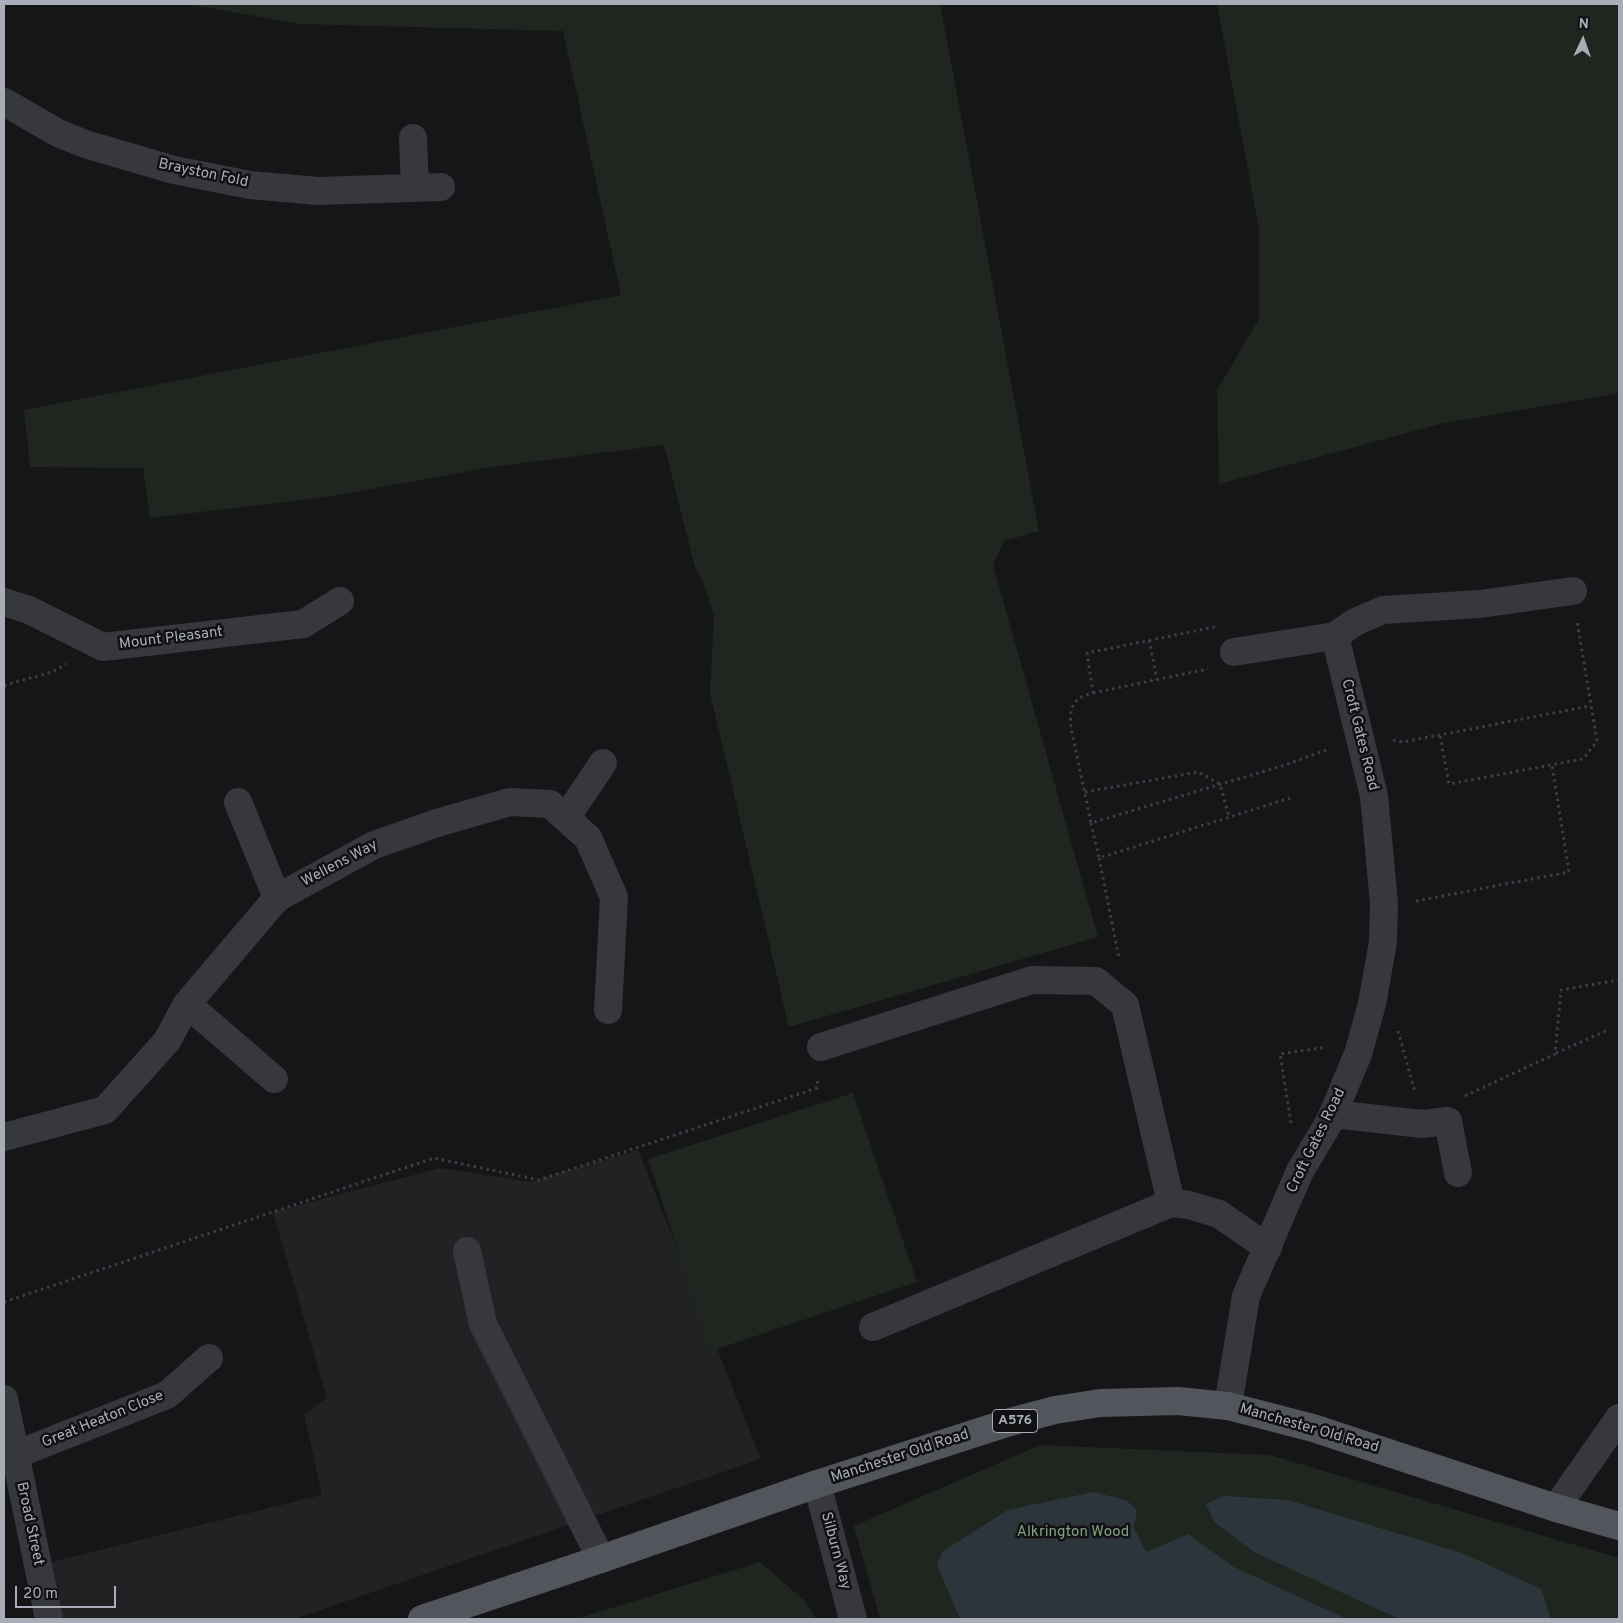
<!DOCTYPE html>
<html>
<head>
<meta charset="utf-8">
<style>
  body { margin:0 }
  #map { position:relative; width:1623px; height:1623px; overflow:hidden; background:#161618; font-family:Overpass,sans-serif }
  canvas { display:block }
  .frame { position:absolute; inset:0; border:5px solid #a8adb8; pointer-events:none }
  .north { position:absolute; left:1558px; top:15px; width:50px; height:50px; -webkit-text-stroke:4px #111113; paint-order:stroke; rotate:3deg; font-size:14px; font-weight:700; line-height:20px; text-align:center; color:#a8adb8 }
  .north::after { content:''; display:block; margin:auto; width:18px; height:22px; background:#a8adb8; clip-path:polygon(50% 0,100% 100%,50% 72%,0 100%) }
  .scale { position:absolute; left:15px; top:1586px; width:101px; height:22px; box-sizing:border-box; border:2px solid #a8adb8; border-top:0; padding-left:6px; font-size:15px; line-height:18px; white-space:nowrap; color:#a8adb8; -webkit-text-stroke:4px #111113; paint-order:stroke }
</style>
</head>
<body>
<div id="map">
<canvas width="1623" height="1623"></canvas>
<div class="frame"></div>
<div class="north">N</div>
<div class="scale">20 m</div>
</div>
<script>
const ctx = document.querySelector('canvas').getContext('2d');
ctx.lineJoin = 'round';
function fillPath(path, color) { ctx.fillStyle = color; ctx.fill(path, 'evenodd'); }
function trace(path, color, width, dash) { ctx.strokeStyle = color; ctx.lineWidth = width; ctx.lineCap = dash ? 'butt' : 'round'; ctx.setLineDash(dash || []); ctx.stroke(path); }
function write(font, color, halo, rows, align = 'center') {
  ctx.font = font + ' Overpass,sans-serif'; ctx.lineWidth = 5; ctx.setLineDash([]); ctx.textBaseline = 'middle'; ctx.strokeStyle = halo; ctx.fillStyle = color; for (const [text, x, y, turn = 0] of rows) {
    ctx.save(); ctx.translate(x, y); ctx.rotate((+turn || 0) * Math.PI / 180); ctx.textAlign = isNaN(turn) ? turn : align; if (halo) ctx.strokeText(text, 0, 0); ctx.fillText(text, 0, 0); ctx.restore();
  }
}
fillPath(new Path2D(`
  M638,1150L761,1459L294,1619H63L52,1562L322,1495L304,1414L327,1398L273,1212L440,1168L530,1182Z`), '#222225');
fillPath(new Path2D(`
  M187,4H940L1039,531L1004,541L993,565L1098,937L789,1027L710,693L714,615L702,580L695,567L664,445L498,466L327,497L150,518L143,468L30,467L24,410L621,295L563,31L300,24Z
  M1217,4H1619V393L1440,424L1219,484L1217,390L1259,319V229Z
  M853,1093L917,1282L711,1351L648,1159Z
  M1040,1445L1270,1455L1619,1558V1619H880L854,1526Z
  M760,1562L805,1601L816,1619H576Z`), '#1e261f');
fillPath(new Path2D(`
  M1093,1492L1126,1500L1137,1510L1134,1528L1146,1552L1188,1534L1234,1567L1347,1619H960L937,1565L943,1551L1008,1510Z
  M1224,1496L1288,1500L1462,1553L1541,1589L1551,1619H1399L1254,1552L1214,1522L1206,1504Z`), '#2c353c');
trace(new Path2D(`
  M1215,627L1087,653L1093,693C1073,698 1069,707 1071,728L1091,823L1285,765L1329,749
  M1149,640L1157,680
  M4,686C25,677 45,678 66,664
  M1093,693L1208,669
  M1440,736L1449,784L1583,759L1597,741L1577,621
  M1393,740L1403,742L1590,706
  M1085,792L1198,772L1220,784L1229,817
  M1091,823L1099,858L1290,798
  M1099,858L1119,958
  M1416,901L1569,872L1552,765
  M1398,1031L1415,1092
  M1556,1053L1608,1030
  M1465,1096L1555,1054L1561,990L1619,980
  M1291,1123L1280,1054L1327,1047
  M4,1302L434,1158L539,1180L817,1088L818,1078`), '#3d3f44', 3, [2.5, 4]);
trace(new Path2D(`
  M4,102L58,133L85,144L174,170L250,185L318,191L441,187
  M413,138L415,188
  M4,602L29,610L103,647L303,624L340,601
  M1234,652L1335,636L1355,622L1383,610L1480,604L1573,591
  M238,802L277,898
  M566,818L603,763
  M187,1004L274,1079
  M821,1047L1032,980L1096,981L1125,1005L1171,1203L1189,1205L1219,1214L1268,1248
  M1333,1114L1422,1124L1448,1121L1458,1173
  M4,1137L105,1110L167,1041L187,1004L277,898L374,845L437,823L510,802L550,804L588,838L614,897L608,1010
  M467,1251L483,1324L601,1559
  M873,1327L1171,1203
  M4,1399L49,1619
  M1228,1406L1246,1296L1300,1171L1330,1121L1358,1054L1372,1004L1383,942L1384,903L1374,796L1335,636
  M15,1455L167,1395L209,1358
  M817,1484L853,1619
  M1556,1508L1619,1418`), '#37383d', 28);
trace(new Path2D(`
  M422,1619L601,1559L817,1484L1010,1422L1055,1410L1100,1403L1178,1401L1228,1406L1313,1428L1556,1508L1619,1526`), '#53555c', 28);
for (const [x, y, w] of [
  [1015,1421,45]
]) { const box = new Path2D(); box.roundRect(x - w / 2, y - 11.5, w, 23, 4); ctx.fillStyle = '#111113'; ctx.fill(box); trace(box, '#a8adb8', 1); }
write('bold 14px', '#a8adb8', null, [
  ["A576",1015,1421]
]);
write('15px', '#a8adb8', '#111113', [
  ["Brayston Fold",203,174,12],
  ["Mount Pleasant",171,639,-7],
  ["Croft Gates Road",1359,735,76],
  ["Wellens Way",340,864,-28],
  ["Croft Gates Road",1317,1141,-64],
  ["Great Heaton Close",103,1420,-22],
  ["Manchester Old Road",1309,1429,16],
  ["Manchester Old Road",900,1457,-18],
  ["Broad Street",29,1524,78],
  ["Silburn Way",835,1551,75]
]);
write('15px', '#7fa381', '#111113', [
  ["Alkrington Wood",1073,1533]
]);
</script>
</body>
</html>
